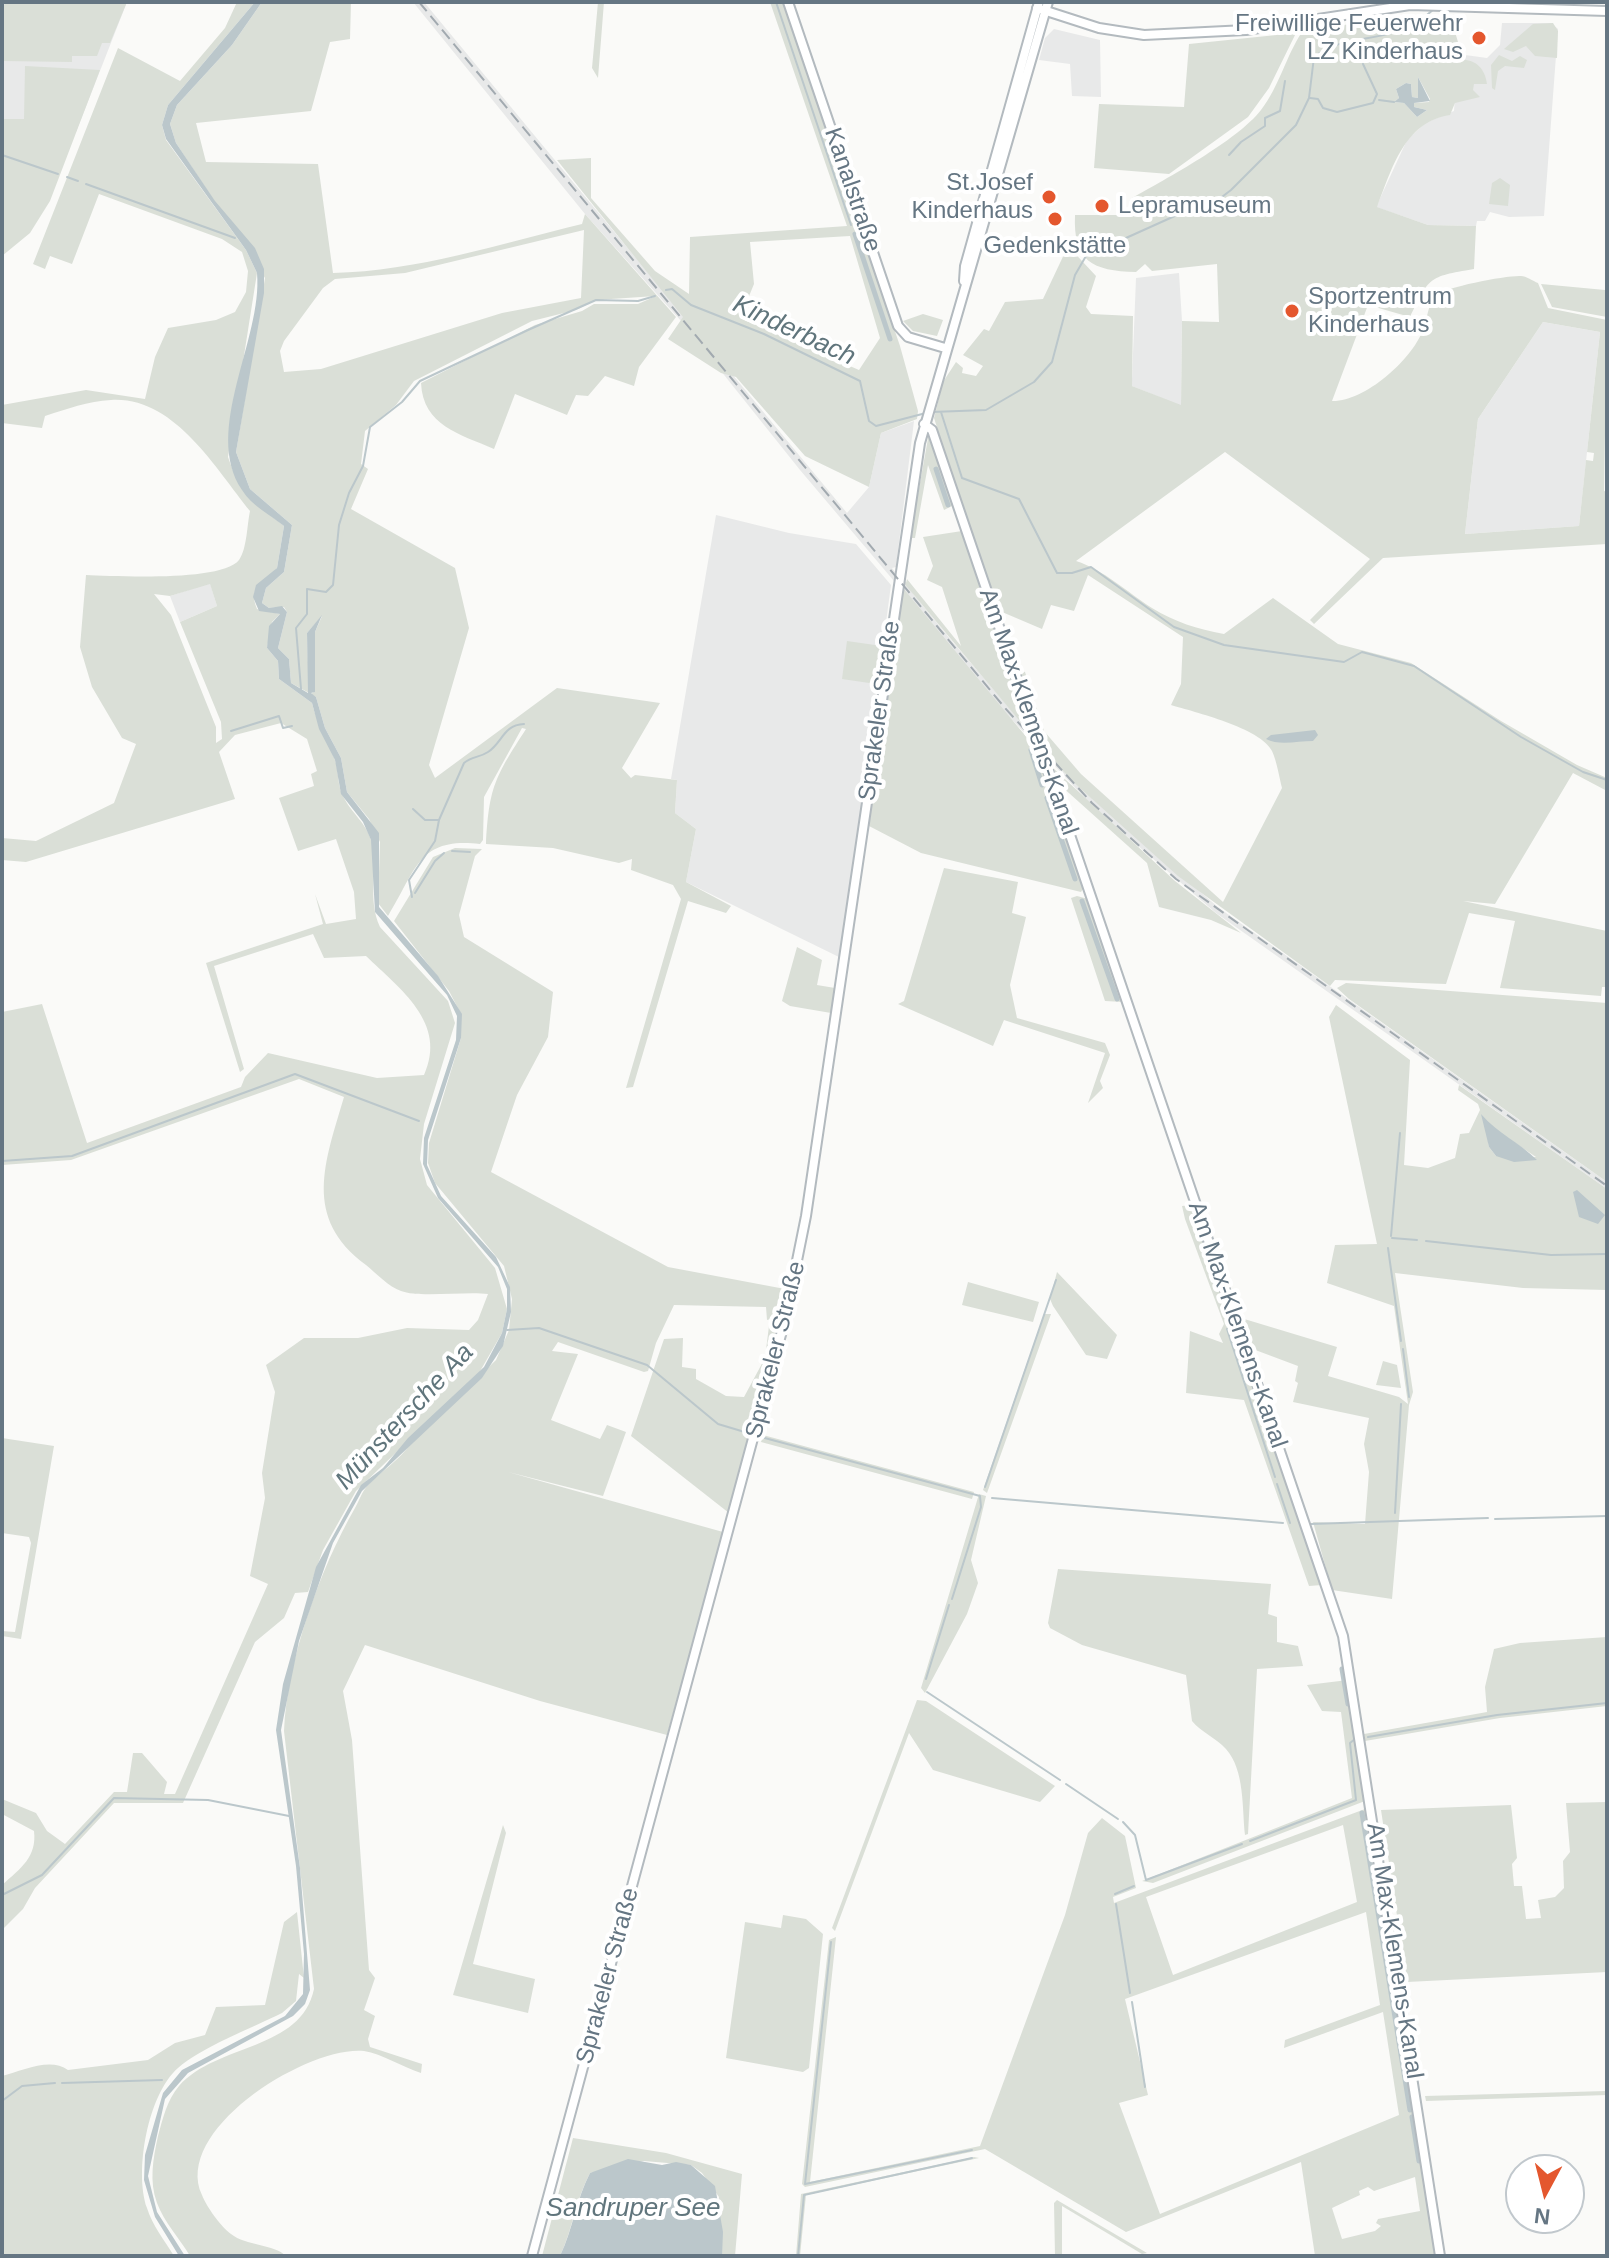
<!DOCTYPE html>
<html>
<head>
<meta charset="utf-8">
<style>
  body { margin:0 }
  #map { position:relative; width:1609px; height:2258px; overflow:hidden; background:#fafaf8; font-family:Arial,sans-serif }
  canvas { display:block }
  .frame { position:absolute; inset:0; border:4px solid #657683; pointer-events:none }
  .north { position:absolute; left:1505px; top:2154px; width:80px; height:80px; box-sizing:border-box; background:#fff; border:2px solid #c1c8cd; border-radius:50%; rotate:187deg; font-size:22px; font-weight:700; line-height:32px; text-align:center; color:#657683 }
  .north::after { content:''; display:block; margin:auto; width:28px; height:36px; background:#e4572e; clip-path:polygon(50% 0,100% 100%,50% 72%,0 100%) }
</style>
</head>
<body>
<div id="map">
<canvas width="1609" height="2258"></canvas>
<div class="frame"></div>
<div class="north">N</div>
</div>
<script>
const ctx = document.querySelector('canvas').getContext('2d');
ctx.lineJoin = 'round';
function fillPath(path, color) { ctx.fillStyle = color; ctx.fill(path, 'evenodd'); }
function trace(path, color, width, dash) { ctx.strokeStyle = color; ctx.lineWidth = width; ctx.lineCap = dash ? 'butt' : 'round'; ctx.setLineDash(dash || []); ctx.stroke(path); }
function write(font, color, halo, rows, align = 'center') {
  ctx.font = font + ' Arial,sans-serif'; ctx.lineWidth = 8; ctx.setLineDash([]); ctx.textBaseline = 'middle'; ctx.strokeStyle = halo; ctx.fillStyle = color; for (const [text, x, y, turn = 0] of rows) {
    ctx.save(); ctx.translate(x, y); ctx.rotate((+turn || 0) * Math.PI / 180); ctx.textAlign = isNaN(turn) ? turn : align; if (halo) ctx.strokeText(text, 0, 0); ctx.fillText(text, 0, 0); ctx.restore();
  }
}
fillPath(new Path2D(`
  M2,2H127L76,132L2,131Z
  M413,2H424L847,513L869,487L881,433L914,421L896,567L892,568L903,582H908L914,595L952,641L1072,781L1219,908L1607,1182V1189L1216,913L1094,808L1004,711L800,470L681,321L585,214Z
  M1502,23H1551L1558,29L1544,216L1509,217L1490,212L1485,221H1477L1476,226L1428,225L1376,207L1407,140L1425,123L1454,111L1458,54L1487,58L1500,45Z
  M1054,29L1100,40L1101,97L1072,96L1070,64L1039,60L1045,38Z
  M1179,273L1182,321L1181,406L1132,386V379L1136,278Z
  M1543,322L1600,332L1579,526L1465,534L1478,419Z
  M716,515L789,533L856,544L891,585L841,958L686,882L696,829L675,813L677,780L671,779Z
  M210,583L217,606L180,622L170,596Z`), '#e8e9e9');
fillPath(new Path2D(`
  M8,2H127L110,43H102L97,56H72V62L2,61V6Z
  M237,2H255L168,105L162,125L166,140L246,250L257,273L228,457C240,494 256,503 284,526L277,568C265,585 247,584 257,609L280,614L272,622L267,648L278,661L279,679L312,703C317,724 328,740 335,760C339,771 337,785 343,796C351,813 367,823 372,843C378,871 367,899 380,927L448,1001L455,1023L424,1124L420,1159L427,1185L495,1268L507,1309L502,1333L479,1373L356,1491L323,1550L308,1592L295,1593L284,1618L255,1642L183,1803H114L35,1888L23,1909L2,1930V1885C21,1868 37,1857 34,1831L2,1814V1799L36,1813L47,1831L65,1844L114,1792H127L133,1753H142L167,1782L164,1794H175L268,1584L250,1576L265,1498L262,1473L275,1392L266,1365L304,1338H358L407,1328L469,1330L478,1320L488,1294C466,1291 419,1298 401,1291C389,1287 376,1273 366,1265C302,1218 325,1162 344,1097L299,1079L71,1160L2,1165V1012L42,1004L87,1143L241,1087L245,1077L268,1053L377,1078L424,1075C448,1023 400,989 366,956L324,958L313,934L214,966L244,1069L240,1072L206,963L323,924L315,894L326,924L356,919L354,892L336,839L298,851L279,798L314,786L311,774L317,771L307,739L281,723L235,735L219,752L235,799L26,862L2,860V838L36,841L114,803L136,744L122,738L92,687L80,647L86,575C115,576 222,582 239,560C247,549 247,525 250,511C215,468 174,396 111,400C88,401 67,409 45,416L42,428L2,423V405L86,390L145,399L155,357L168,328L216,320L235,312L246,292L248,271L242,252L222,239L99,194L72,264L50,256L45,269L33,264L118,48L180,81L225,28ZM210,584L217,606L180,622L221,722L222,739L216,743V727L171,615L154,594L170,596Z
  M262,2H351L350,39L330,42L311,111L196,123L206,162L318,164L333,273C417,271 500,244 582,224L585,214L676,317L639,367L634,386L605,376L588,396L576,395L567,415L515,394L494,449C460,434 423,426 421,383L535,325L582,311L594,304H638L656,296L596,300L576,310L532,321L414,381L396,405L365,431L361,464L368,469L351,509L455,568L469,628L429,765L435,778L557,688L660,703L622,768L631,778L635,775L677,780L675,813L696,829L686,882L731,906L726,913L688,901L633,1087L626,1088L681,899L673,885L631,870L632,859L619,863L553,848L486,844C489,787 495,777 526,729L522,728L484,797L483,840L480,844C418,837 417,869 388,916L378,903L380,842L369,819L347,792L341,758L325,728L316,697L311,694L315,691V632L322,616L307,633L309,693L291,683L289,659L278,648L287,612L284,607L269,608L262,603L266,588L284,572L292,525L250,489L236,452L265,278L176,143L170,124L177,105L232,45ZM584,230L581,298L502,313L321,369L284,372L280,351L284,341L323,288L335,279L405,273Z
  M598,2H604L598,78L592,68Z
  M770,2H783L900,346L918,411L917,419L881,433L869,487L805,456L736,377L721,373L668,339L683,317L557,160L591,158V198L655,271L689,294L690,237L847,226ZM850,236L880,338L859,370L740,318L754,284L750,242Z
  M1450,15L1458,42V60C1475,58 1485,68 1487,84H1474L1473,90L1480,97L1455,103L1450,115C1404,122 1392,169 1377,207L1428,225L1476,226L1474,269C1427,277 1430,277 1410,317L1368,305L1332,401C1364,402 1411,361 1423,330C1428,318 1427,304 1437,295C1445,287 1508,275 1521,276C1526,276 1533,281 1538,283L1548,308L1607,320L1604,491L1607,492V544L1383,558L1314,624L1310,620L1370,559L1225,452L1076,561C1104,570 1127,592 1152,608C1175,622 1197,629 1224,634L1273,598L1338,644L1411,663L1501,721L1577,765L1607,778V791L1573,773L1495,904L1463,901L1607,931V987H1602L1601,996L1500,988L1515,921L1469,913L1446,984L1335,980L1330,986L1178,876L1072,781L1045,751L1019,670L1025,672L1044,731L1081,774L1223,902L1282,788C1279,776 1277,762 1272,751C1261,728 1194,712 1171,705L1181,684L1183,637L1088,575L1074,611L1051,605L1042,629L995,609L934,418L943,382L956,362L963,368L962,373L976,376L983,366L963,355L984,329L989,331L1005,302L1043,299L1068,246L1096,276L1086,307L1091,314L1133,316L1132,386L1181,405L1182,321L1219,322L1217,264L1152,271L1145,264L1136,272C1092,271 1073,261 1075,215H1130L1134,209L1132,198C1166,179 1238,140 1261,110C1279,87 1286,56 1302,32L1398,16ZM1418,77L1430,99L1429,102L1414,103V107L1427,110L1417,117L1404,103L1394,102L1399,98L1396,89L1406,83L1411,84L1412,97L1418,98ZM1543,322L1600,332L1587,452L1594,453L1593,461L1586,460L1579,526L1465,534L1478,419Z
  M1553,23L1558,31L1557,58L1535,56L1526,46L1513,52L1504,49L1533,24Z
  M1296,33L1269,88L1248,117L1169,174L1094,168L1099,104L1184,107L1189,44Z
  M1499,55L1512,61L1520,56L1527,60L1524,68L1505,66L1498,71L1495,90L1492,88L1491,65Z
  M25,66L100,70L50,201L30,233L2,256V119H24Z
  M1500,178L1510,185L1508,206L1489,204L1492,183Z
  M1607,276V317L1552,307L1541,284L1605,290Z
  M923,314L943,320L937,336L913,331L903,321Z
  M929,433L954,505L944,510L928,465L915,538H910Z
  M962,531L1023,709L1034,738L903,582L904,574L906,583L907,579L961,646L942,587L927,580L933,566L923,537Z
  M903,588L1038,751L1084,887L1081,892L921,853L869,826Z
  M847,641L882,646L876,684L842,679Z
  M1053,768L1175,881L1241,933L1211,920L1159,907L1147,863L1060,785Z
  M455,848L482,849L475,856L459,915L464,937L553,992L548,1037L517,1095L491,1172L668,1267L785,1289L784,1315L767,1320L766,1307L674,1305L656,1343L648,1371L644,1372L558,1342L552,1351L578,1354L551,1420L600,1439L607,1425L626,1432L603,1496L508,1472L723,1532L667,1735L540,1701L365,1645L343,1691L352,1740L369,1970L375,1978L364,2010L375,2016L368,2039L370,2047L422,2064L421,2073C403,2067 382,2054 364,2051C309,2045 172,2129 202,2195C206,2206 221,2227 231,2234C246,2246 274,2244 286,2256H190C180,2239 164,2222 157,2203C149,2181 153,2159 158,2136C163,2118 167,2100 179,2086C217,2043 301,2051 314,1989L284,1731C287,1660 320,1569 355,1508C359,1501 362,1492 367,1486C381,1471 399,1461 411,1443L496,1360L509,1330L512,1299L504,1266L435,1183L428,1163L429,1143L461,1038V1014L449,991L394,921L433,857Z
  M944,868L1018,882L1012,913L1026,917L1010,985L1017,1018L1105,1043L1110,1055L1100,1081L1103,1088L1088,1103L1105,1053L1004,1020L993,1046L898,1004L904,1001Z
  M1077,896L1088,899L1123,1002L1105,1001L1071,898Z
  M797,947L822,960L817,985L835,988L831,1013L790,1006L782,1001Z
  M1346,983L1607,1003V1182L1349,999L1337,988Z
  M1336,1005L1410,1060L1404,1165L1428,1168L1455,1158L1460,1134L1469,1133L1480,1110L1478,1104L1458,1090L1459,1085L1607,1189V1290L1523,1288L1395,1273L1413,1392L1409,1405L1392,1599L1332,1590L1313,1522L1365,1524L1369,1472L1364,1444L1369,1418L1293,1402L1298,1383L1295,1381L1298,1366L1250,1348L1241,1318L1337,1347L1328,1376L1399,1397L1408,1404L1394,1306L1327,1283L1335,1245L1377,1244L1329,1017ZM1494,1129L1536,1157L1496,1156L1489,1147L1487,1131Z
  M1192,1205L1322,1585L1309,1586L1244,1400L1186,1393L1190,1331L1223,1343L1219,1334L1224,1324L1185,1219L1182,1206Z
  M1057,1272L1117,1335L1107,1359L1086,1355L1053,1306L1050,1299Z
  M968,1282L1039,1302L1033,1322L962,1305Z
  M1044,1314H1051L987,1493L983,1490Z
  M781,1323L729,1513L631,1436L664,1339L683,1338L682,1367L696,1369V1379L726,1396L744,1397L765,1358L769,1326Z
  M1383,1361L1397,1365L1401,1388L1376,1385Z
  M763,1435L974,1492L972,1499L761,1442Z
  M2,1438L54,1446L21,1639L2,1636V1631L15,1632L31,1543L29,1537L2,1533Z
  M979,1494L986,1496L971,1560L978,1583L967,1614L925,1693L921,1688Z
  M1058,1569L1271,1584L1268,1614L1277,1617V1642L1298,1646L1303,1666L1257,1669L1248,1834L1245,1835C1242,1809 1245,1770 1226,1749C1216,1738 1201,1732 1192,1721L1186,1675L1082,1645L1050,1628L1048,1623Z
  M1607,1637V1706L1500,1718L1365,1741L1364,1734L1487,1712L1485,1687L1494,1649L1520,1643Z
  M1348,1680L1365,1801L1153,1883L1142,1881L1352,1798L1341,1712L1322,1711L1307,1685Z
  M917,1700L926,1701L1055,1786L1040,1802L933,1770L909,1733L835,1931L832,1928Z
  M1607,1802V1972L1407,1982L1381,1810L1511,1805L1517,1858L1512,1864L1514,1886H1522L1526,1919L1541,1918L1538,1900L1555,1897L1564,1888L1563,1861L1570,1852L1566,1803Z
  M1365,1809L1369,1812L1436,2256H1315L1301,2162L1126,2232L985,2149L805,2187L802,2184L829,1940L836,1937L810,2182L980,2146L1065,1915L1088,1833L1102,1818L1125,1836L1136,1888L1113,1897L1114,1903ZM1343,1825L1357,1902L1173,1975L1146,1897ZM1366,1912L1380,2005L1285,2040L1284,2048L1383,2012L1399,2115L1160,2214L1119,2103L1148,2095L1125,1999ZM1415,2177L1420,2211L1378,2219L1376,2223L1381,2226L1375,2231L1342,2239L1332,2208L1360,2195L1359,2191L1368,2187L1374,2191Z
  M503,1825L506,1833L473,1964L535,1979L528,2013L453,1995Z
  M297,1912L304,1978L299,1974L296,2001L282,2013C254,2027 200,2048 178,2068C148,2094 134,2171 147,2208C152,2225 165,2241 174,2256H2V2076C22,2071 50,2057 68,2070L148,2060L175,2043L205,2035L216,2007L265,2005L284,1922Z
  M783,1915L806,1919L823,1934L809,2068L803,2072L726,2058L745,1922L781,1928Z
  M1607,2091V2095L1426,2101L1425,2096Z
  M573,2138L666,2153L742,2174L735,2256H722L719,2197L702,2173L691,2165L644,2161L590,2173C576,2199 573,2228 560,2256H542Z
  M974,2157L979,2158L806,2195L800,2256H796L801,2194Z
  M1057,2200L1147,2253L1142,2254L1062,2206V2256H1055L1054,2203Z`), '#dadfd7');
fillPath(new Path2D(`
  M255,2H262L232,45L177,105L170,124L176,143L215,201L255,248L264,269V293L236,452L250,489L292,525L284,572L266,588L262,603L269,608L282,606L287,612L278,648L289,659L291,683L308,693L307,633L322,615L315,632V692L311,693L316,697L325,728L341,758L347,792L379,833V907L438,976L462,1014L461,1038L428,1140L427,1165L441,1196L496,1257L510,1287L511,1312L503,1346L482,1378L362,1491L333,1543L299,1641L281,1730L300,1868L310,1990L305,2004L293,2016L188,2073L165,2099L148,2176L157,2212L185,2256H179L155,2217L144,2180L145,2155L163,2093L182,2070L285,2016L303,1994L304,1954L296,1866L276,1730L283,1684L316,1567L361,1485L383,1468L408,1438L484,1367L502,1333L507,1309V1289L498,1267L438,1198L423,1164L424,1138L456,1040L457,1016L447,995L375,912L371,840L363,822L341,794L335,760L319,729L312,703L279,679L278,661L267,648L269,626L280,614L259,611L253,597L256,585L277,568L284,526C269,514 252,506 242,490C202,430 263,339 257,273L246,250L166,139L162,125L168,105Z
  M1418,77L1430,101L1414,103V107L1427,110L1417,117L1404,103L1394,102L1399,98L1396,89L1406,83L1411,84L1412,97L1418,98Z
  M1315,730L1318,735L1313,741C1298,741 1279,746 1266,739L1271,735Z
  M1481,1114C1498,1134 1519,1142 1537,1160L1514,1162L1496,1156L1489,1147Z
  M1577,1190L1605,1215L1598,1224L1579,1217L1573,1192Z
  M628,2159L662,2165L676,2162L691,2165L715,2186L723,2232L722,2256H560C573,2229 576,2200 590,2173Z`), '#bbc7cb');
trace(new Path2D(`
  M776,2L851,225
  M1353,43L1358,57
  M1310,98L1318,99L1323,108L1337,112L1373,103L1377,94L1363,64
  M1379,100L1394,102
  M2,155L58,174
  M1229,155L1241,142L1265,126V118L1280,111L1285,81
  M67,177L78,181
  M86,184L235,238
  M666,290L672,289L691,305L764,334L860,381L869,421L876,426L926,413
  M932,412L986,410L1034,382L1052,362L1075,275L1086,256L1177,215L1214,203L1231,190L1296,125L1309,98L1314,57C1350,29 1391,49 1434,9
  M941,412L962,478L1019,499L1057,573H1072L1091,567L1174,627L1224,645L1344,662L1362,652L1414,666L1521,737L1583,772L1607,780
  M301,689L296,628L307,614V589L326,592L333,585L339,525L349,493L363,466L370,427L402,402L420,381L528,330L596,300L638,301L655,296
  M231,731L279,716L283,728L292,726
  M413,809L425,820H439
  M452,851L470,852
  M415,893L435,861L444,853
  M412,897L409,880L435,841L439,820L464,763C472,756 479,758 488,752C503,742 503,725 524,724
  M2,1161L72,1156L295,1074L419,1121
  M1391,1236L1400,1133
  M1392,1238L1417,1240
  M1426,1241L1551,1255L1607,1254
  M1388,1248L1401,1341
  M1227,1329L1275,1477
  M507,1330L539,1328L647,1365L718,1424L748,1433
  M1403,1349L1409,1397
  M761,1437L980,1496L981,1507L952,1599
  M1277,1484L1290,1523
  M985,1487L1056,1280
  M992,1498L1283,1523
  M1395,1513L1401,1404
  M1495,1519L1607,1516
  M1311,1524L1488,1518
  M926,1679L949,1605
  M927,1692L1060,1780
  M1368,1737L1497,1715L1607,1703
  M1066,1784L1118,1819
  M1123,1822L1135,1835L1146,1880L1242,1844
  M1250,1841L1356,1800L1350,1743L1355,1739
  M1115,1894L1134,1886
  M2,1895L42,1875L114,1798L208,1800L289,1816
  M1116,1904L1130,1993
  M1132,2002L1145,2087
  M62,2083L162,2080
  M2,2101L22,2086L55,2083
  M805,2184L831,1942
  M805,2184L972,2150
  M798,2256L804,2195L972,2158`), '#bbc7cb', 2);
trace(new Path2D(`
  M855,234L890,339
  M936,469L948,505
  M1031,750L1042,785
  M1047,798L1075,879
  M1082,901L1117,999
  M1342,1669L1348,1704
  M1362,1813L1410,2110
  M1412,2117L1419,2161`), '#bbc7cb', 5);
const secondary = new Path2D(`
  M788,2L898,326L908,337L945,348
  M1037,8L1099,28L1144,35L1246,30L1410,5L1607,11
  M964,281L965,266L1039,2
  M924,424L932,430L1343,1636L1440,2256
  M532,2256L785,1320L806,1216L920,443L1048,2`);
trace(secondary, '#b3babf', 12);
trace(secondary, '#fff', 8);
trace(new Path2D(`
  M419,2L1005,708L1092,803L1176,879L1607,1186`), '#a2aab0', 2, [12, 6]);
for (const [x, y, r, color] of [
  [1479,38,8,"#e4572e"],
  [1049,197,8,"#e4572e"],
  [1102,206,8,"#e4572e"],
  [1055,219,8,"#e4572e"],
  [1292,311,8,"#e4572e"]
]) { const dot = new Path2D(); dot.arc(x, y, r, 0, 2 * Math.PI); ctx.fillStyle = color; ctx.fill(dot); trace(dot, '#fff', 3); }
write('24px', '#657683', '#fff', [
  ["Freiwillige Feuerwehr",1463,24],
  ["LZ Kinderhaus",1463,52],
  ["St.Josef",1033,183],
  ["Kinderhaus",1033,211],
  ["Lepramuseum",1118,206,"left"],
  ["Gedenkstätte",1055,246,"center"],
  ["Sportzentrum",1308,297,"left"],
  ["Kinderhaus",1308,325,"left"]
], 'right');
write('24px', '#657683', '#fff', [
  ["Kanalstraße",852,190,71],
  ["Sprakeler Straße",880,711,-82],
  ["Am Max-Klemens-Kanal",1028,712,71],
  ["Am Max-Klemens-Kanal",1237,1325,71],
  ["Sprakeler Straße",776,1350,-76],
  ["Am Max-Klemens-Kanal",1394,1951,81],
  ["Sprakeler Straße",608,1976,-75]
]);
write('italic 26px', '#60757c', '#fff', [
  ["Kinderbach",794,331,25],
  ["Münstersche Aa",405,1417,-47],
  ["Sandruper See",633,2209]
]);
</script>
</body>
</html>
